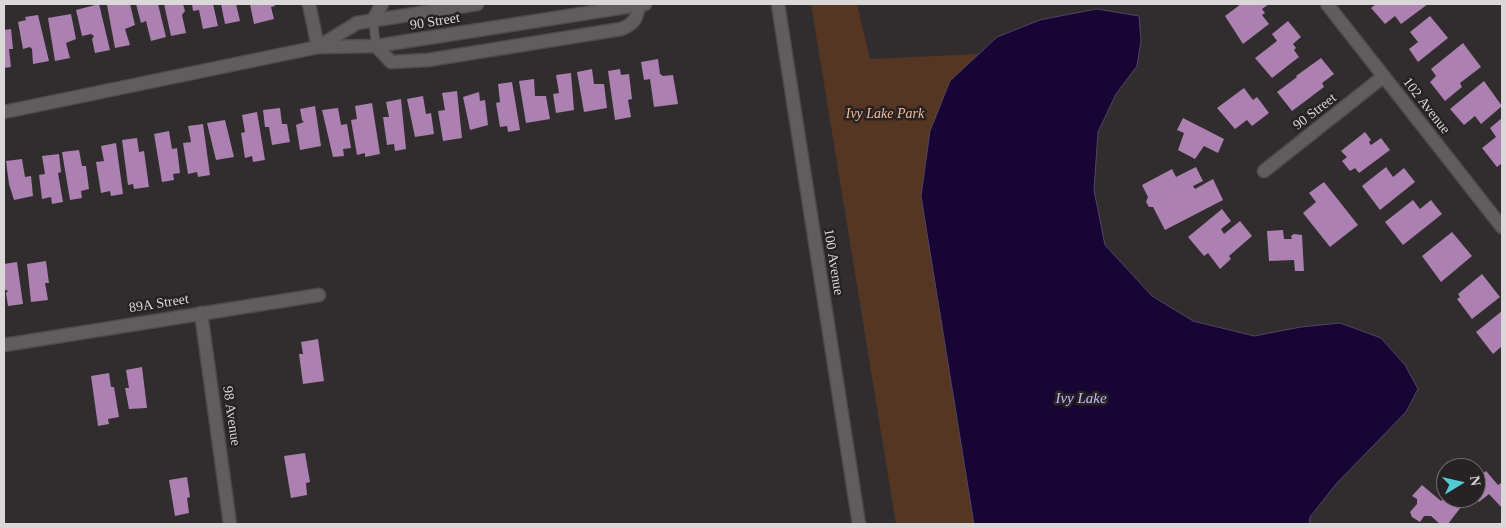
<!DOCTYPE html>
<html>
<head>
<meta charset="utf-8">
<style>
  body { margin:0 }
  #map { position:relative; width:1506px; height:528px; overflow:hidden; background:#312d2e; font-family:"Times New Roman",serif }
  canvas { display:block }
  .frame { position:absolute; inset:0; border:5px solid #dad7d8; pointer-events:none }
  .north { position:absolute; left:1436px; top:458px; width:50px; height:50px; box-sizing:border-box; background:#272324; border:1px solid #6f6b6c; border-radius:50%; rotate:81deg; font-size:14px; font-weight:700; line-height:20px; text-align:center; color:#dad7d8 }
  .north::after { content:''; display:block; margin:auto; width:18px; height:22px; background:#52cbd7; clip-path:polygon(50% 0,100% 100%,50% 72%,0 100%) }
</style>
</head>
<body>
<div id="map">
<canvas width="1506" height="528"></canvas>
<div class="frame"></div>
<div class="north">N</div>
</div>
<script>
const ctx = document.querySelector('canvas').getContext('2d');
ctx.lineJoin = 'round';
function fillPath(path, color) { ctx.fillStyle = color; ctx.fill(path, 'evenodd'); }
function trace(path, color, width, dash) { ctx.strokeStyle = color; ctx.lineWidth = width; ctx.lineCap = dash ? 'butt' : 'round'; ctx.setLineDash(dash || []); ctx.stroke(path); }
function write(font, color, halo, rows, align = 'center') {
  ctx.font = font + ' "Times New Roman",serif'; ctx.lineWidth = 5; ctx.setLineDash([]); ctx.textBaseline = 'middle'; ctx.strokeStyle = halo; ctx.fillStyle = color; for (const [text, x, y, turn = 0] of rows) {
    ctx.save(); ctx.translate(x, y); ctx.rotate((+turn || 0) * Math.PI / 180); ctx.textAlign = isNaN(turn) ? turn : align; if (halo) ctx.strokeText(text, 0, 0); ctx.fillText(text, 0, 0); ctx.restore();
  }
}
fillPath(new Path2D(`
  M811,4H857L870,59L979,54L927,154L941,318L974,524H896Z`), '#553622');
const water = new Path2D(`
  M1097,9L1139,16L1141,41L1137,66L1116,94L1098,132L1094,190L1105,245L1152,296L1193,321L1254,336L1301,327L1340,323L1381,338L1405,365L1418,389L1406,412L1336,484L1310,517L1309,524H974L921,196L930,131L950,81L997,37L1040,20Z`);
fillPath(water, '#170534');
trace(water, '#524465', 1);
fillPath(new Path2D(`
  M99,4L110,50L95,53L92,39L94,36L91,34L82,36L76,10Z
  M130,4L135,25L125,29L130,45L115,48L107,5Z
  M136,4H158L166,37L151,41L146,21L141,23Z
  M164,4H183L185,11L182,15L186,33L171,36Z
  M192,4H213L218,26L203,29L199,10L193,11Z
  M221,4H236L240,21L225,24Z
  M250,4H274L275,6L271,7L274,19L254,24Z
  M1241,4H1269L1262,9L1265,13L1262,15L1269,24L1243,44L1225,16Z
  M1376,4H1428L1401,24L1395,16L1385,24L1371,8Z
  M71,14L76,39L66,43L70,58L55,61L48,18Z
  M38,15L49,61L33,64L32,49L30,47L23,49L18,22L26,20L25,17Z
  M1430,16L1448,38L1418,62L1409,49L1418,42L1410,32Z
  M1288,21L1301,37L1293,44L1296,48L1294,50L1299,57L1272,78L1255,58L1277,41L1272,34Z
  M11,29L13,49H9L11,67L4,68V30Z
  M1463,43L1481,67L1460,83L1462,87L1445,101L1430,82L1436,76L1431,69Z
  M1321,58L1334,74L1322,83L1324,87L1292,111L1277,92L1297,77L1296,76Z
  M658,59L660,74L663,76L673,75L678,104L654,107L650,79L644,80L641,62Z
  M592,69L594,84H604L607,108L584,112L577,72Z
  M620,69L621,75L629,74L632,99L628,100L631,117L615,120L608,71Z
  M571,73L574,110L556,113L553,94L559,93L556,75Z
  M534,79L535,96H546L550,119L526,123L519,81Z
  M1484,81L1502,106L1481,124L1475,116L1464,125L1450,109Z
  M512,82L520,130L508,132L507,126L500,127L496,103L500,102L498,84Z
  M1244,88L1253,100L1257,97L1269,113L1252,126L1247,120L1235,129L1217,108Z
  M457,91L462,138L443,141L438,111L445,110L442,93Z
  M479,92L480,101L485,100L488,125L470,130L463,97Z
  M423,96L426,114L431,113L434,134L415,137L407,99Z
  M401,99L406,149L395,151L394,144L387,145L383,117H389L386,102Z
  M372,103L380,154L365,157V153L357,155L351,120L357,119L355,106Z
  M315,106L321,146L300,150L296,125L304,122L302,120L300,109Z
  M280,108L282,124H287L290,142L272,145L269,127H265L263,110Z
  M338,108L341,125L347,124L351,148L343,149L344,156L333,157L322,110Z
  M257,112L265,160L253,162L252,156L245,158L241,133L245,132L242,115Z
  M1183,118L1224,139L1218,153L1204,146L1195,159L1178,150L1184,133L1177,130Z
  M1502,118V163L1497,167L1482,148L1496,137L1490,128Z
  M225,120L234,157L216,160L207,123Z
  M203,124L210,175L198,177L197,172L188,174L183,143L191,142L188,126Z
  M169,131L172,149L177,148L180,173L173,174L174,180L162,182L154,134Z
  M1365,132L1371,140L1369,142L1371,145L1381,138L1390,150L1359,173L1355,168L1350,171L1342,161L1347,157L1341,151Z
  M137,138L139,152L144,151L149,187L134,189L133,184L128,185L122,140Z
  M116,143L123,194L111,196L110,191L101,193L96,162L104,161L101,146Z
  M79,150L82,166H86L89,189L81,191L82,198L70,200L62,152Z
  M59,154L61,172L58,173L63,202L52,204L51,197L42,199L39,175L45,174L42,156Z
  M22,159L25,177L31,176L33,196L14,200L9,184L6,161Z
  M1196,167L1203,181L1193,186L1195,189L1213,179L1223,200L1165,230L1153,207H1149L1146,202L1148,197L1142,185L1172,169L1176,177Z
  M1386,167L1393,177L1404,168L1415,182L1380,210L1362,186Z
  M1324,182L1358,225L1330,247L1303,213L1316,202L1309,193Z
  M1413,200L1420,209L1431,200L1442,214L1403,245L1385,222Z
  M1222,209L1231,221L1221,229L1224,234L1240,221L1252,236L1229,256L1231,259L1220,269L1208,253L1204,256L1188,237Z
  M1283,230L1284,239H1292L1291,236L1294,234L1302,235L1304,271H1295L1294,260L1269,261L1267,231Z
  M1452,232L1472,256L1441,282L1422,256Z
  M46,261L49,283H45L48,300L31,302L27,264Z
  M17,262L23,304L8,306L6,293L8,291L4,289V264Z
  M1482,274L1500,297L1472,319L1457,299L1460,297L1458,294Z
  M1502,311V346L1493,354L1476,332Z
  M318,339L324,381L303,384L299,354H303L301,342Z
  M142,367L147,408L129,409L125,388H129L126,370Z
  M109,373L111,387H114L119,417L108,419L109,424L98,426L91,376Z
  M305,453L310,482L306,483L307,495L291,498L284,456Z
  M1486,471L1498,485L1501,483L1502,485V508L1489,494L1479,502L1476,499V476H1480Z
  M187,477L190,497L187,498L189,513L175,516L169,480Z
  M1422,485L1441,501L1446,495V498H1451L1461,507L1448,524H1440L1431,516H1424L1420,522L1412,517L1410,512L1417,504V499L1412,496Z`), '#ac80b0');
const service = new Path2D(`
  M373,20L376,46`);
const minor = new Path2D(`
  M309,4L318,47
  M1327,4L1502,227
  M373,20L382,4
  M376,46L391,62L428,60L621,29C634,24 637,19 639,5
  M1264,171L1384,76
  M201,313L230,524
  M4,345L319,295`);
const tertiary = new Path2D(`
  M318,47L357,23L477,4
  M4,112L318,47L376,46L645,4`);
const secondary = new Path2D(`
  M778,4L859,524`);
trace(service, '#4f4b4c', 10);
trace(minor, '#4f4b4c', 15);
trace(tertiary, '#4f4b4c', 15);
trace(secondary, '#4f4b4c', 15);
trace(service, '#615d5f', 8);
trace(minor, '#615d5f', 12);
trace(tertiary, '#615d5f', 12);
trace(secondary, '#615d5f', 12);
write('14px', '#dad7d8', '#272324', [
  ["90 Street",435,22,-9],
  ["102 Avenue",1426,106,52],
  ["90 Street",1315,112,-38],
  ["100 Avenue",833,262,81],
  ["89A Street",159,304,-9],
  ["98 Avenue",231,416,82]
]);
write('italic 14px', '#f9b990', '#272324', [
  ["Ivy Lake Park",885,114]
]);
write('italic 15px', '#c5b7f9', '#272324', [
  ["Ivy Lake",1081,399]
]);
</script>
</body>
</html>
